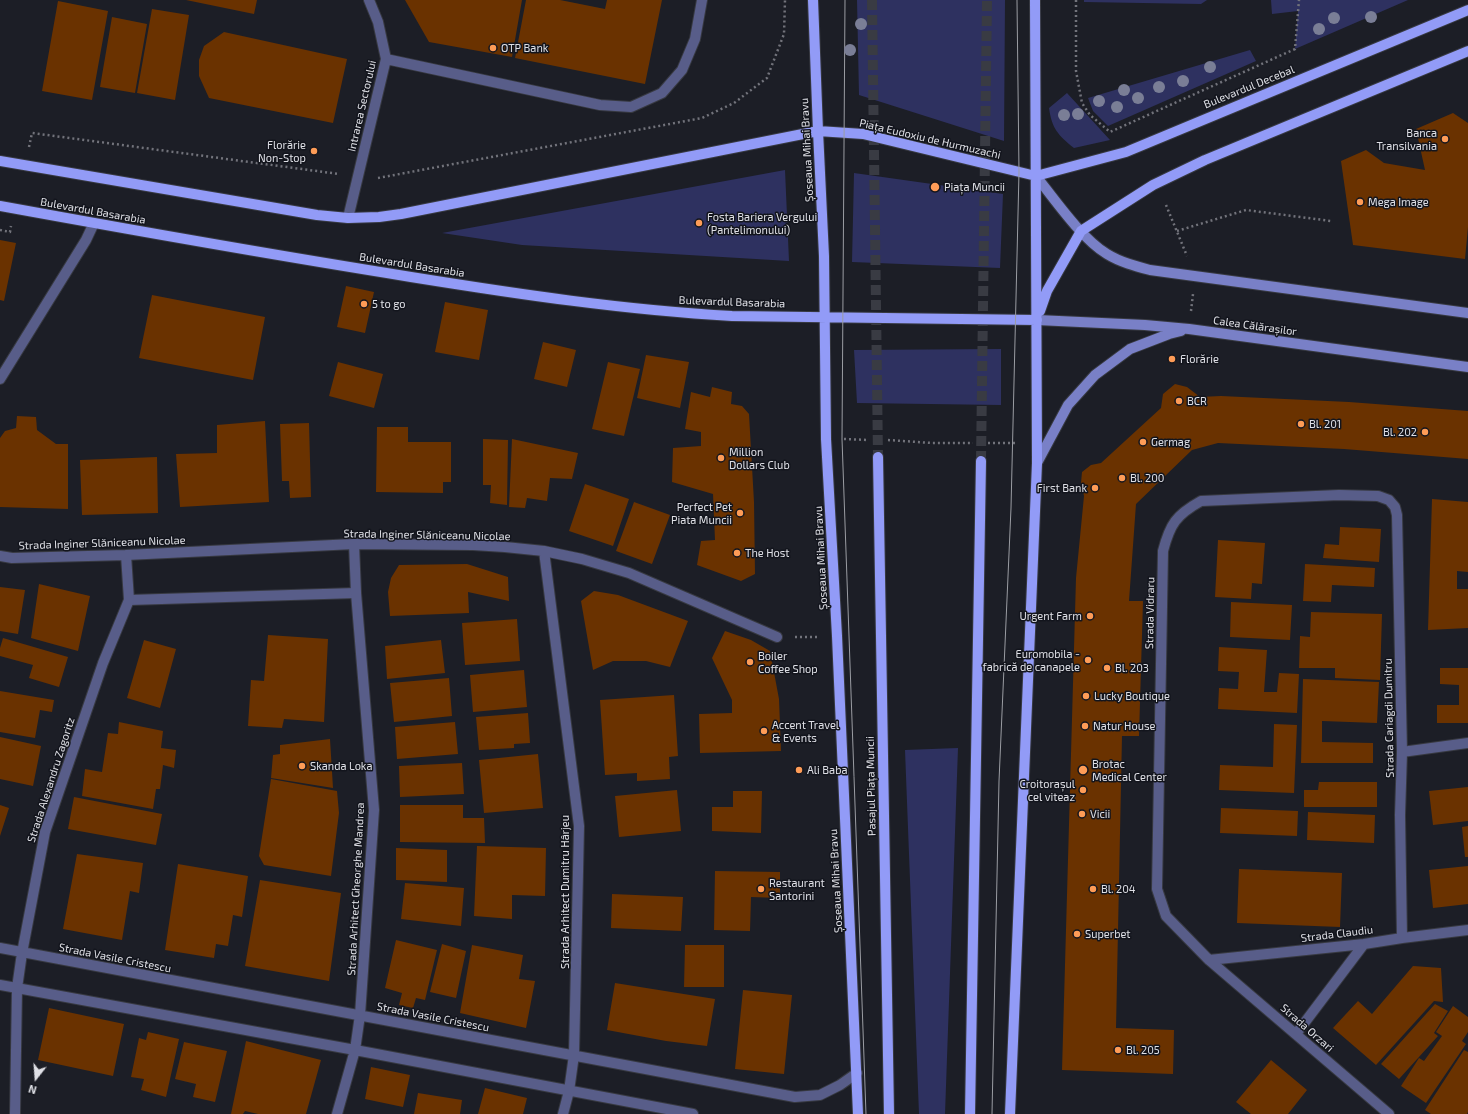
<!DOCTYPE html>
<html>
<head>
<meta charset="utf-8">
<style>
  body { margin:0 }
  #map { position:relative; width:1468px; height:1114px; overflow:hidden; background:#1c1e26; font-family:"Exo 2",sans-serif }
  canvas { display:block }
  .north { position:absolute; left:16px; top:1058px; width:40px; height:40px; -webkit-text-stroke:3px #13151d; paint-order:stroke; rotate:197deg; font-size:11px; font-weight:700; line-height:16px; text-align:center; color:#dfe0e6 }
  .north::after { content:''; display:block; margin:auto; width:14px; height:18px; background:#dfe0e6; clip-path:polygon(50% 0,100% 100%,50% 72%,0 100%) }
</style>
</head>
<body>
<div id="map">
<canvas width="1468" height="1114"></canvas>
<div class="north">N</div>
</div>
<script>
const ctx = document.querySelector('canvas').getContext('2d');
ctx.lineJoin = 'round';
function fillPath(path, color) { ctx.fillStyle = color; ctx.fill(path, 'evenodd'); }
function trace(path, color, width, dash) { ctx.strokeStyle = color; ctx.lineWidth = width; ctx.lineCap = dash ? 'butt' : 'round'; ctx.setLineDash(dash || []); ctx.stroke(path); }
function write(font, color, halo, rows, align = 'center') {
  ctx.font = font + ' "Exo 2",sans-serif'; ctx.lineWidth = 3; ctx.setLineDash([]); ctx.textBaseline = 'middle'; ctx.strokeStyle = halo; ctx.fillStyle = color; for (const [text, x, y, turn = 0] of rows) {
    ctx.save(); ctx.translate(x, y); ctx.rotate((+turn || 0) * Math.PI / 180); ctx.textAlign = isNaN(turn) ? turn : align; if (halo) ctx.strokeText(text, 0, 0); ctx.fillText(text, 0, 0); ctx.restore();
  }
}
fillPath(new Path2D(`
  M857,0H1005L1004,141L859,95Z
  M1084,0H1207L1201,4L1084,2Z
  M1271,0H1408L1295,49L1298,11L1272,14Z
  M1250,50L1256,61L1108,126L1093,111L1088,98Z
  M1067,93L1110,140L1074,148C1058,135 1052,129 1049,108Z
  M785,170L789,261L522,245L442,233Z
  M854,173L1003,194L1000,268L852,262Z
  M1001,349V405L857,403L854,350Z
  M958,748L945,1114H919L905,750Z`), '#2e3160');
fillPath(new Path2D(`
  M186,0H257L254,14Z
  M405,0H522L512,57L429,42Z
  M526,0H560L605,9L607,0H662L645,84L515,58Z
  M58,1L108,11L92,100L42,91Z
  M152,9L189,15L175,100L137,93Z
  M112,17L147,24L135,93L100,87Z
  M224,32L347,59L333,123L209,98L199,76V60L204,46Z
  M1453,113L1468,123V227L1465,259L1353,245L1341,161L1366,150L1384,163L1425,170L1416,129Z
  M0,240L16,243L4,301L0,300Z
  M346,286L374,292L365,333L337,327Z
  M152,295L265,317L253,380L139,358Z
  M445,302L488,310L479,360L435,352Z
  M543,342L576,350L567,387L534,379Z
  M646,355L689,362L680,408L637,398Z
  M338,362L383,374L374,408L329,396Z
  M608,362L640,369L624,436L592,429Z
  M1175,384L1187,387L1200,397L1221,396L1349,402L1468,411V459L1344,449L1218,443L1192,450L1136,504L1129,601H1143L1139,736H1122L1116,1028L1174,1030L1173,1074L1062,1070L1076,578L1084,496L1081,483L1082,472L1091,465L1101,463L1161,408L1163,394Z
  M712,387L732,392L731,404L742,406L749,414L754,502L755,574L741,581L697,565L701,541L715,540L713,494L672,482L673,448L701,446V432L685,429L691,392L710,397Z
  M17,416L36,417L37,430L56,444H68V509L0,507V438L5,431L16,428Z
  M265,421L269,502L180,507L176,454L217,453V425Z
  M309,423L311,497L290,498L289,481H282L280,424Z
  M377,427H408V442H451V482H443V493L376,492Z
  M483,439L508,440L507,505L490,503L491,485H483Z
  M512,439L578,453L572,479L550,478L547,501L527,498L525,508L509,507Z
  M157,457L158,513L82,515L80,460Z
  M585,484L629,499L613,546L569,531Z
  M1432,499L1468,502V572L1457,571V589H1468V628L1428,630Z
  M634,502L670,515L652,564L616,551Z
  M1340,527L1381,529L1379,562L1323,558L1325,544L1339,545Z
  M1218,540L1265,543L1262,584L1252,583L1251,599L1215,597Z
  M467,564L508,577L509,601L468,592L469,613L390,616L388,592L391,578L399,565Z
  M1305,564L1375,568L1374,587L1332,585L1331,602L1303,601Z
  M39,584L90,596L78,651L31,638Z
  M0,587L25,590L18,634L0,631Z
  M594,591L618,595L688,621L670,667L646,661H613L593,670L581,601Z
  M1231,602L1292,605L1290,640L1230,637Z
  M1311,612L1382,614L1380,680L1335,678V668H1299L1300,636L1310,637Z
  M517,619L520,661L465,665L462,623Z
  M725,631L751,640L770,651L779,699L781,751L700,753L699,714L732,713V700L712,658Z
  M268,635L328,639L324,722L284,719L282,728L248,726L251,680L264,681Z
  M3,638L68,657L59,687L29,678L33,665L0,656V648Z
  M144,640L176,649L160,708L127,698Z
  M441,640L445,673L387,679L385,646Z
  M1219,647L1267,650L1264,692H1277L1279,673L1299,674L1297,713L1218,709L1219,688L1238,689L1239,672L1218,671Z
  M1440,668H1468V723H1437V705H1459V685L1440,684Z
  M524,670L527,707L473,712L470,675Z
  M449,678L452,716L394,722L390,683Z
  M1303,679L1379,682L1377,723L1322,721V742L1373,743V763H1301Z
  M0,691L54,700L52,712L40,710L35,738L0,732Z
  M674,695L678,756L669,757L670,779L637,781V773L605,775L600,700Z
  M528,713L530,743L514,744V748L479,750L476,717Z
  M119,722L163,731L161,748L176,750L174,768L163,765L160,789H156L153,809L82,796L85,769L102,772L108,733L118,734Z
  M455,722L458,754L397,759L395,727Z
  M1274,724L1297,725L1294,793L1219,790L1220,765L1273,767Z
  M0,737L41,746L33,786L0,779Z
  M330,739L333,788L271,778L273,755L280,754V745Z
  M538,754L543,808L484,813L479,760Z
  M462,763L464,794L400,797L399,766Z
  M271,779L337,791L339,813L331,876L264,865L259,856Z
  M1319,782H1377V807H1304V790H1318Z
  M1468,787V821L1433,825L1429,791Z
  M677,790L681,831L619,837L615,796Z
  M733,791H762L761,833L712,831V807H733Z
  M74,797L162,814L156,845L68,829Z
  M0,805L9,808L0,836Z
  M400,805H463V818H484L485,843L400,842Z
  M1221,808L1298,811L1297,836L1220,833Z
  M1308,812L1375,815L1374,843L1307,840Z
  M1468,826V857H1465L1462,827Z
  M477,846L546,848L545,896L512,895V919L474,916Z
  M396,848L447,850V882L396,880Z
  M77,854L143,863L139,893L130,891L122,940L63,929Z
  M178,864L248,876L242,917L233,915L228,946L216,944L214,958L165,950Z
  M1468,866V904L1433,908L1429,870Z
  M1239,869L1342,873L1340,927L1237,923Z
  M715,871L780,872V898L751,897L750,931L714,930Z
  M260,880L341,893L329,981L245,966Z
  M405,883L464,888L461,926L401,919Z
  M612,894L683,897L681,931L611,928Z
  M396,940L437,950L425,1000L416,998L413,1008L399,1005L402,993L385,988Z
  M442,944L466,951L456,998L430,992Z
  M472,945L523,955L519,979L535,981L526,1028L460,1013Z
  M685,945H724V987H684Z
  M1413,966L1441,968L1443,1002L1434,1001L1376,1065L1333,1028L1358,1001L1372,1014Z
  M615,983L715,999L707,1046L666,1041L607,1030Z
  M743,990L792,995L784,1074L735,1069Z
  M1435,1004L1448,1011L1434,1033L1438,1036L1399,1079L1381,1064Z
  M1453,1006L1468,1017V1032L1462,1041L1466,1044L1426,1103L1401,1086L1419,1058L1424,1061L1442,1036L1436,1032Z
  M49,1008L124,1024L113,1076L38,1060Z
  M148,1032L179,1039L166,1097L141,1090L144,1079L131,1077L139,1038L146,1040Z
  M246,1041L321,1060L306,1114H258L245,1111L243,1114H231Z
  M184,1042L227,1051L215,1102L193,1097L196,1084L175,1079Z
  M1464,1050L1468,1052V1112L1467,1114H1431L1425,1110Z
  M1271,1060L1307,1090L1288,1114H1251L1236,1102Z
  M371,1067L410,1075L403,1107L365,1099Z
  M485,1088L527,1098L523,1114H478Z
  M418,1093L462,1100L460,1114H414Z`), '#6a3200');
trace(new Path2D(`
  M872,0L878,457
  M981,461L987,0`), '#393b43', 10, [10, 5]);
const lane = new Path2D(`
  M129,600L356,593`);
const street = new Path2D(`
  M386,59L600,105L631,107L662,93L682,70L695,39L702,0
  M348,218L386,59L378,22L369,0
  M0,379L86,240L94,223
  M544,551L579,826L574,1055L569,1091L563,1114
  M0,556L12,558L126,555L354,544L473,545L505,547L544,551L582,559L629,573L777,637
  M1402,752L1468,743
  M0,948L795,1097L820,1095L840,1085L857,1073
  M1209,960L1364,944L1402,938L1468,930
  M0,985L355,1050L693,1114
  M1296,1034L1364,944
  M15,1114L17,988L22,953L45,832L103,663L129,600L126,555
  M337,1114L355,1050L360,1015L374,810L356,593L354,544
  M1389,1114L1209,960L1166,916L1157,889L1163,551C1170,524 1176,515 1201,501L1339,495L1378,496L1389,500L1395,507L1397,515L1402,752L1400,815L1402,938`);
const secondary = new Path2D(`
  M1036,176C1055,200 1082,239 1107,254C1120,262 1135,266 1150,270L1468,313
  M1037,320L1145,325L1189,329L1468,367
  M1037,463L1068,405L1095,375L1130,349L1169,334L1181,331`);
const primary = new Path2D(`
  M813,0L818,131L824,256L826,439L837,636L858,1114
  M0,161L317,215L348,218L379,217L401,214L818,131L863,134L1036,176L1126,152L1468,10
  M0,206C137,231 273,255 411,277C517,294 624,310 732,316L1037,320
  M1040,311L1047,291L1081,231L1153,185L1205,160L1468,51
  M878,457L889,1114
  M970,1114L981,461
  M1010,1114L1037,463L1035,0`);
trace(lane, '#373941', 12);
trace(street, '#373941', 12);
trace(secondary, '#373941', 12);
trace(primary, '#373941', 12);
trace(new Path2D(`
  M1076,0V71L1082,103L1090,115L1110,132L1295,49L1299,0
  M29,147L32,133L339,174
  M378,178L702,118L734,103L767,78L784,34L785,0
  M1166,205L1187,256
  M0,230L10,232L11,226
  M1177,231L1246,210L1331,221
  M1191,311L1193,294
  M844,439L869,440
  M888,440L932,443H973
  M988,443H1017
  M795,637H818`), '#72737b', 2.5, [2, 3]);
trace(lane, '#585d89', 10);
trace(street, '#585d89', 10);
trace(secondary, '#7980c7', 10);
trace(primary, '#929bf7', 10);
trace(new Path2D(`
  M845,0L842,439L866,1114
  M992,1114L999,781L1011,508L1019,172L1017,0`), '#9b9da3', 1);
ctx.fillStyle = '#7a7e96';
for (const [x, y] of [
  [1371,17],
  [1334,18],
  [861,24],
  [1319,29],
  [850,50],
  [1210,67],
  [1183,81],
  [1159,87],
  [1124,90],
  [1138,98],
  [1099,101],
  [1117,107],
  [1078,114],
  [1064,115]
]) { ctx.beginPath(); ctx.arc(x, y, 6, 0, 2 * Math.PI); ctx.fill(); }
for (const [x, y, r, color] of [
  [493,48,4,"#fe9c57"],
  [1445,139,4,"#fe9c57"],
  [314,151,4,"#fe9c57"],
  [935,187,5,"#fe9c57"],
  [1360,202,4,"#fe9c57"],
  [699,223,4,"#fe9c57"],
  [364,304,4,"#fe9c57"],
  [1172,359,4,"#fe9c57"],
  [1179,401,4,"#fe9c57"],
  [1301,424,4,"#fe9c57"],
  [1425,432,4,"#fe9c57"],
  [1143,442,4,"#fe9c57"],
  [721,458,4,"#fe9c57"],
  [1122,478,4,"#fe9c57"],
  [1095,488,4,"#fe9c57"],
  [740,513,4,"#fe9c57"],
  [737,553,4,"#fe9c57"],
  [1090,616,4,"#fe9c57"],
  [1088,660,4,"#fe9c57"],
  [750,662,4,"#fe9c57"],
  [1107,668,4,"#fe9c57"],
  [1086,696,4,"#fe9c57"],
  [1085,726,4,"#fe9c57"],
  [764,731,4,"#fe9c57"],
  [302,766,4,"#fe9c57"],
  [799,770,4,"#fe9c57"],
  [1083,770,5,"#fe9c57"],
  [1083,790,4,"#fe9c57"],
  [1082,814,4,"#fe9c57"],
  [761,889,4,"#fe9c57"],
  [1093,889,4,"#fe9c57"],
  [1077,934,4,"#fe9c57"],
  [1118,1050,4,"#fe9c57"]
]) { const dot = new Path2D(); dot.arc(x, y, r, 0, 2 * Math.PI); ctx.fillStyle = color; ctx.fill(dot); trace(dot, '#13151d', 1.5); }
write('11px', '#dfe0e6', '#13151d', [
  ["OTP Bank",501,48],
  ["Banca",1437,133,"right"],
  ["Transilvania",1437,146,"right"],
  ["Florărie",306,145,"right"],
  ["Non-Stop",306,158,"right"],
  ["Piața Muncii",944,187],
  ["Mega Image",1368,202],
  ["Fosta Bariera Vergului",707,217],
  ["(Pantelimonului)",707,230],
  ["5 to go",372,304],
  ["Florărie",1180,359],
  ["BCR",1187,401],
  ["Bl. 201",1309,424],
  ["Bl. 202",1417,432,"right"],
  ["Germag",1151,442],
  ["Million",729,452],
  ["Dollars Club",729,465],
  ["Bl. 200",1130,478],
  ["First Bank",1087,488,"right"],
  ["Perfect Pet",732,507,"right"],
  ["Piata Muncii",732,520,"right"],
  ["The Host",745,553],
  ["Urgent Farm",1082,616,"right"],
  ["Euromobila -",1080,654,"right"],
  ["fabrică de canapele",1080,667,"right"],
  ["Boiler",758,656],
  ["Coffee Shop",758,669],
  ["Bl. 203",1115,668],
  ["Lucky Boutique",1094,696],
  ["Accent Travel",772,725],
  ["& Events",772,738],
  ["Natur House",1093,726],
  ["Brotac",1092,764],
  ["Medical Center",1092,777],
  ["Skanda Loka",310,766],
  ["Ali Baba",807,770],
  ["Croitorașul",1075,784,"right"],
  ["cel viteaz",1075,797,"right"],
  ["Vicii",1090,814],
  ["Restaurant",769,883],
  ["Santorini",769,896],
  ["Bl. 204",1101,889],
  ["Superbet",1085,934],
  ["Bl. 205",1126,1050]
], 'left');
write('11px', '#dfe0e6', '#13151d', [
  ["Bulevardul Decebal",1249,87,-22],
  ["Intrarea Sectorului",362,106,-77],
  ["Piața Eudoxiu de Hurmuzachi",930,139,13],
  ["Șoseaua Mihai Bravu",807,150,-93],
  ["Bulevardul Basarabia",93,211,10],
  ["Bulevardul Basarabia",412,265,9],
  ["Bulevardul Basarabia",732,302,2],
  ["Calea Călărașilor",1255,326,8],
  ["Strada Inginer Slăniceanu Nicolae",427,535,1],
  ["Strada Inginer Slăniceanu Nicolae",102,543,-2],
  ["Șoseaua Mihai Bravu",821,558,-93],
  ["Strada Vidraru",1150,613,-89],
  ["Strada Cariagdi Dumitru",1389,718,-91],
  ["Strada Alexandru Zagoritz",51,780,-72],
  ["Pasajul Piața Muncii",871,786,-91],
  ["Șoseaua Mihai Bravu",836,881,-93],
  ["Strada Arhitect Gheorghe Mandrea",356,889,-87],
  ["Strada Arhitect Dumitru Hârjeu",565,892,-90],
  ["Strada Claudiu",1337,934,-7],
  ["Strada Vasile Cristescu",115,958,11],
  ["Strada Vasile Cristescu",433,1017,11],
  ["Strada Orzari",1307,1028,41]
]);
</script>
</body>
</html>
